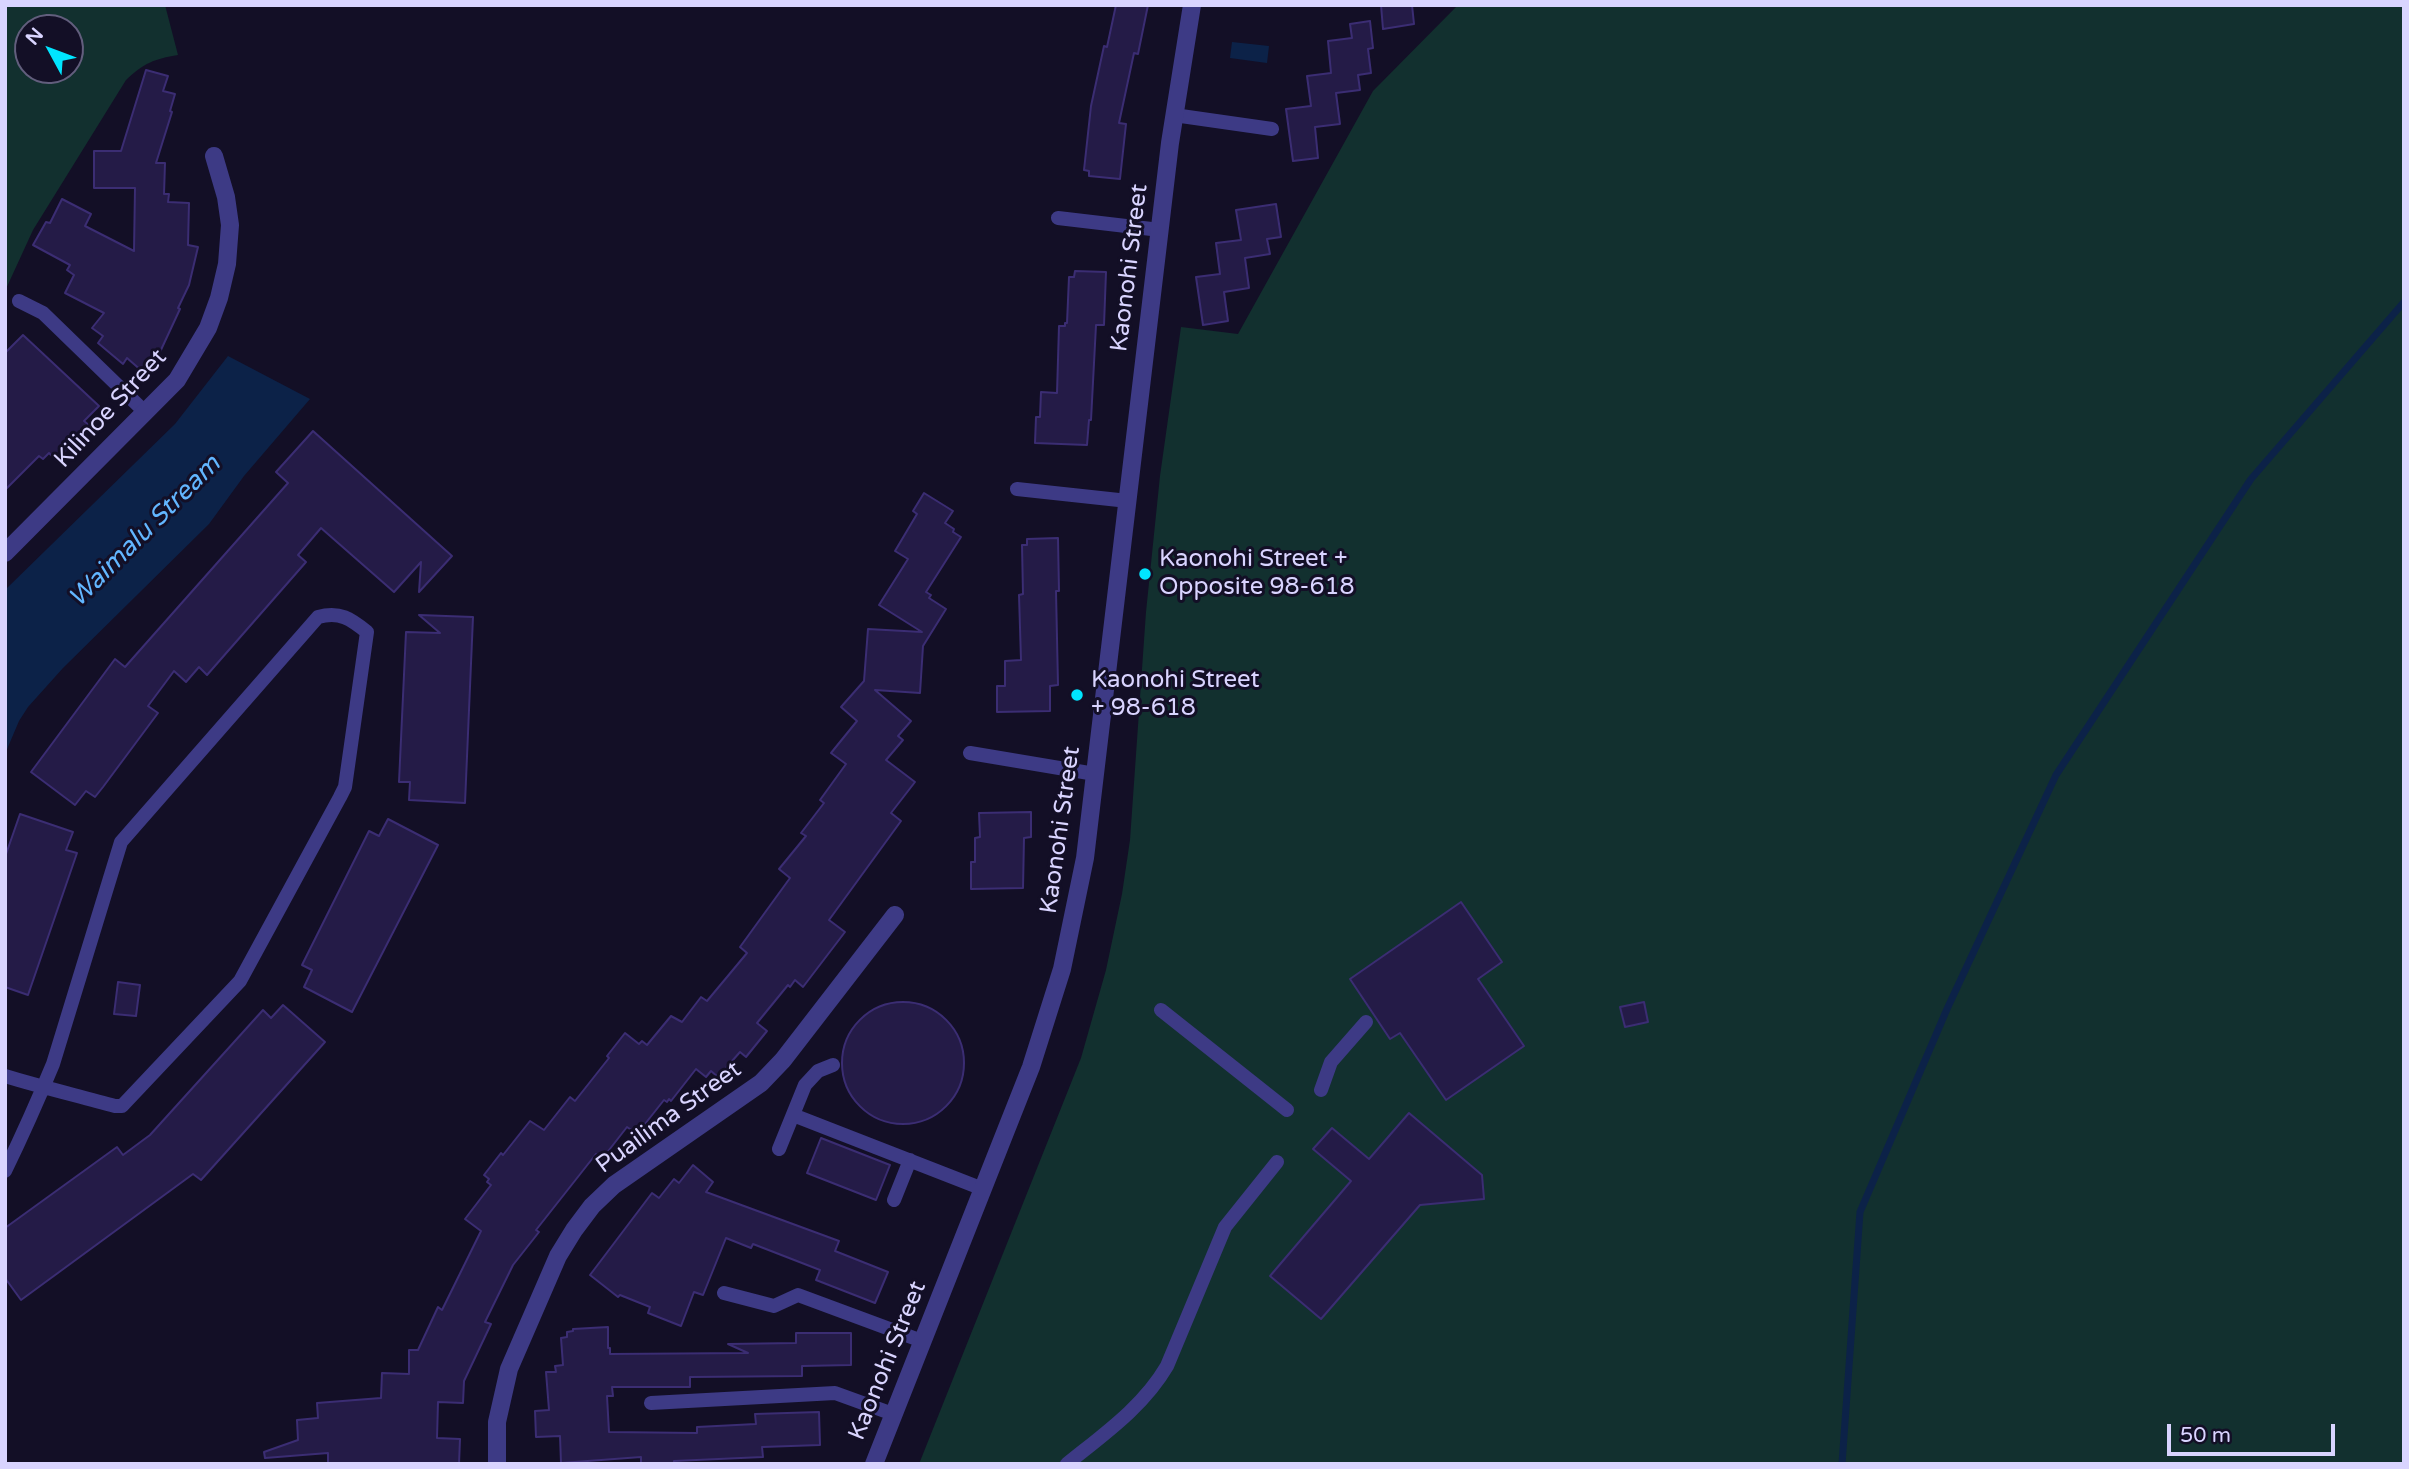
<!DOCTYPE html>
<html>
<head>
<meta charset="utf-8">
<style>
  body { margin:0 }
  #map { position:relative; width:2409px; height:1469px; overflow:hidden; background:#130f26; font-family:"Varela Round",sans-serif }
  canvas { display:block }
  .frame { position:absolute; inset:0; border:7px solid #d9d4ff; pointer-events:none }
  .north { position:absolute; left:14px; top:14px; width:70px; height:70px; box-sizing:border-box; background:#130f26; border:2px solid #625e7d; border-radius:50%; rotate:311deg; font-size:19px; font-weight:700; line-height:28px; text-align:center; color:#d9d4ff }
  .north::after { content:''; display:block; margin:auto; width:24px; height:32px; background:#00e5ff; clip-path:polygon(50% 0,100% 100%,50% 72%,0 100%) }
  .scale { position:absolute; left:2167px; top:1424px; width:168px; height:32px; box-sizing:border-box; border:4px solid #d9d4ff; border-top:0; padding-left:9px; font-size:21px; line-height:24px; white-space:nowrap; color:#d9d4ff; -webkit-text-stroke:5px #130f26; paint-order:stroke }
</style>
</head>
<body>
<div id="map">
<canvas width="2409" height="1469"></canvas>
<div class="frame"></div>
<div class="north">N</div>
<div class="scale">50 m</div>
</div>
<script>
const ctx = document.querySelector('canvas').getContext('2d');
ctx.lineJoin = 'round';
function fillPath(path, color) { ctx.fillStyle = color; ctx.fill(path, 'evenodd'); }
function trace(path, color, width, dash) { ctx.strokeStyle = color; ctx.lineWidth = width; ctx.lineCap = dash ? 'butt' : 'round'; ctx.setLineDash(dash || []); ctx.stroke(path); }
function write(font, color, halo, rows, align = 'center') {
  ctx.font = font + ' "Varela Round",sans-serif'; ctx.lineWidth = 6; ctx.setLineDash([]); ctx.textBaseline = 'middle'; ctx.strokeStyle = halo; ctx.fillStyle = color; for (const [text, x, y, turn = 0] of rows) {
    ctx.save(); ctx.translate(x, y); ctx.rotate((+turn || 0) * Math.PI / 180); ctx.textAlign = isNaN(turn) ? turn : align; if (halo) ctx.strokeText(text, 0, 0); ctx.fillText(text, 0, 0); ctx.restore();
  }
}
fillPath(new Path2D(`
  M5,5H165L178,55C154,59 144,63 126,80L33,230L5,291ZM28,28H70V70H28Z
  M1458,5H2404V1464H919L1081,1058L1106,970L1122,894L1130,840L1146,612L1160,476L1181,327L1238,334L1373,91Z`), '#12302f');
fillPath(new Path2D(`
  M1232,42L1269,46L1267,63L1230,58Z
  M228,356L310,399L244,476L209,524L63,668L28,707L19,721L5,754V590L175,424Z`), '#0c2248');
trace(new Path2D(`
  M1842,1464L1860,1212L1947,1009L2056,775L2251,479L2404,302`), '#0c2248', 7);
const building = new Path2D(`
  M1116,5H1148L1138,54L1134,53L1119,123L1126,124L1120,179L1089,176V171L1084,170L1091,106L1104,46L1107,47Z
  M1381,5H1412L1414,24L1383,29Z
  M1370,21L1373,48L1368,49L1371,73L1358,75L1360,90L1336,93L1340,124L1315,127L1318,158L1293,161L1286,109L1311,106L1307,76L1331,73L1328,41L1352,38L1350,24Z
  M146,70L168,76L163,91L175,94L170,111L172,112L156,163H165L164,194H169L168,202L189,203L188,245L198,247L189,285L178,308L180,309L160,352L143,372L127,358L123,364L98,343L103,336L92,328L104,313L65,293L74,275L67,270L70,265L33,245L46,222L50,223L62,199L91,214L85,226L134,251L135,188H94V151H121Z
  M1276,204L1281,237L1267,239L1270,254L1245,258L1249,288L1224,292L1228,321L1203,325L1196,277L1220,274L1216,243L1241,240L1236,210Z
  M1075,271L1106,272L1104,325H1096L1091,420H1089L1087,445L1035,443L1036,417H1040L1041,392L1057,393L1059,326H1065V323H1067L1069,277H1074Z
  M23,335L99,406L84,421L90,426L56,460L49,453L43,459L39,456L5,490V353Z
  M313,431L452,556L419,592L421,562L394,592L321,528L298,555L306,562L207,675L199,667L186,682L174,671L148,706L158,713L103,787L95,797L86,791L75,805L31,772L115,659L125,667L288,483L276,472Z
  M924,493L953,511L945,523L954,529L953,532L961,537L926,592L931,595L929,598L946,609L923,646L920,693L875,690L911,721L898,736L903,740L886,760L915,782L891,813L901,821L829,920L845,932L803,987L795,980L790,987L788,985L757,1023L767,1031L746,1057L740,1052L718,1077L711,1071L706,1077L696,1069L671,1101L669,1099L667,1102L664,1100L637,1134L627,1127L602,1159L596,1154L536,1230L539,1232L513,1265L485,1322L491,1324L464,1381L463,1403L438,1402L437,1438L460,1439L459,1464H328V1453L265,1458L264,1452L298,1440L297,1420L318,1418L317,1403L381,1398L382,1373L409,1374V1350H418L438,1307L442,1310L481,1231L465,1219L491,1185L487,1182L489,1179L484,1175L501,1153L503,1155L530,1121L544,1130L570,1097L575,1101L609,1058L607,1056L625,1033L639,1044L642,1041L647,1045L671,1016L682,1022L701,997L707,1001L747,953L740,947L790,878L779,869L806,836L801,833L824,803L820,800L846,764L831,753L857,721L841,707L864,681L868,629L922,632L879,605L908,559L895,551L917,514L913,511Z
  M1058,538L1059,591H1056L1058,685L1050,686V711L997,712V686H1005V661L1021,660L1019,595L1023,594L1022,545H1027V539Z
  M419,615L473,617L465,803L409,800L410,782H399L406,632L440,633Z
  M1031,812V837L1024,838L1023,888L971,889V862H975V838L980,837L979,813Z
  M20,814L73,832L66,850L77,853L28,995L5,987V857Z
  M388,819L438,845L352,1012L304,987L312,970L302,965L369,831L379,836Z
  M1461,902L1502,962L1478,979L1524,1046L1446,1100L1400,1033L1390,1039L1350,979Z
  M118,982L140,985L136,1016L114,1014Z
  M1644,1002L1648,1022L1625,1027L1620,1007Z
  M842 1063a61 61 0 1 1 122 0a61 61 0 1 1-122 0Z
  M283,1005L325,1042L201,1180L193,1174L21,1300L5,1278V1228L117,1147L123,1155L150,1135L263,1010L271,1018Z
  M1409,1113L1482,1175L1484,1199L1420,1205L1321,1319L1270,1276L1351,1181L1313,1149L1332,1128L1369,1159Z
  M821,1138L890,1165L876,1200L807,1173Z
  M693,1165L713,1182L706,1192L839,1241L835,1251L888,1272L875,1303L816,1280L820,1270L753,1244L751,1248L726,1238L703,1295L694,1292L681,1326L648,1313L650,1307L620,1295L618,1297L590,1275L652,1193L659,1198L674,1179L679,1183Z
  M608,1327V1348H610V1354L748,1353L728,1344L796,1343V1333H851V1365L802,1366V1376L690,1377V1387H612L613,1396H607L609,1432L697,1433V1427L756,1424L755,1414L819,1412L820,1445L762,1447L763,1457L674,1461V1464H641V1457L561,1463L560,1436L536,1437L535,1411L549,1410L546,1372H556L555,1366L563,1365L561,1338L567,1337V1332L573,1331V1329Z`);
fillPath(building, '#241b47');
trace(building, '#3b2d73', 2);
trace(new Path2D(`
  M1174,115L1272,129
  M1058,218L1160,230
  M19,301L43,313L146,413
  M1017,489L1128,501
  M970,753L1095,774
  M1161,1010L1287,1110
  M5,1076C41,1087 79,1096 115,1106H122L240,981L340,797L345,787L367,632C351,619 340,611 318,617L121,842L53,1064C38,1100 22,1136 5,1171
  M1321,1090L1331,1062L1366,1022
  M793,1115L983,1189
  M779,1149L805,1085L818,1071L833,1065
  M894,1200L910,1160
  M724,1293L774,1306L798,1295L922,1341
  M651,1403L835,1393L893,1414
  M1067,1464C1104,1434 1143,1407 1167,1366L1225,1227L1277,1162`), '#3d3a85', 14);
trace(new Path2D(`
  M5,553L177,380L208,328L219,298L227,264L230,225L226,197L214,156
  M497,1464V1422L509,1369L558,1256L574,1230L592,1206L614,1185L761,1083L783,1060L895,915`), '#3d3a85', 18);
trace(new Path2D(`
  M874,1464L1031,1067L1062,969L1085,858L1170,143L1192,5`), '#3d3a85', 18);
for (const [x, y, r, color] of [
  [1145,574,7,"#00e5ff"],
  [1077,695,7,"#00e5ff"]
]) { const dot = new Path2D(); dot.arc(x, y, r, 0, 2 * Math.PI); ctx.fillStyle = color; ctx.fill(dot); trace(dot, '#130f26', 2.5); }
write('24px', '#d9d4ff', '#130f26', [
  ["Kaonohi Street",1130,268,-83],
  ["Kilinoe Street",111,409,-47],
  ["Kaonohi Street",1061,830,-82],
  ["Puailima Street",669,1118,-36],
  ["Kaonohi Street",888,1361,-68]
]);
write('24px', '#d9d4ff', '#130f26', [
  ["Kaonohi Street +",1159,560],
  ["Opposite 98-618",1159,588],
  ["Kaonohi Street",1091,681],
  ["+ 98-618",1091,709]
], 'left');
write('italic 26px', '#62b6ff', '#130f26', [
  ["Waimalu Stream",145,532,-45]
]);
</script>
</body>
</html>
